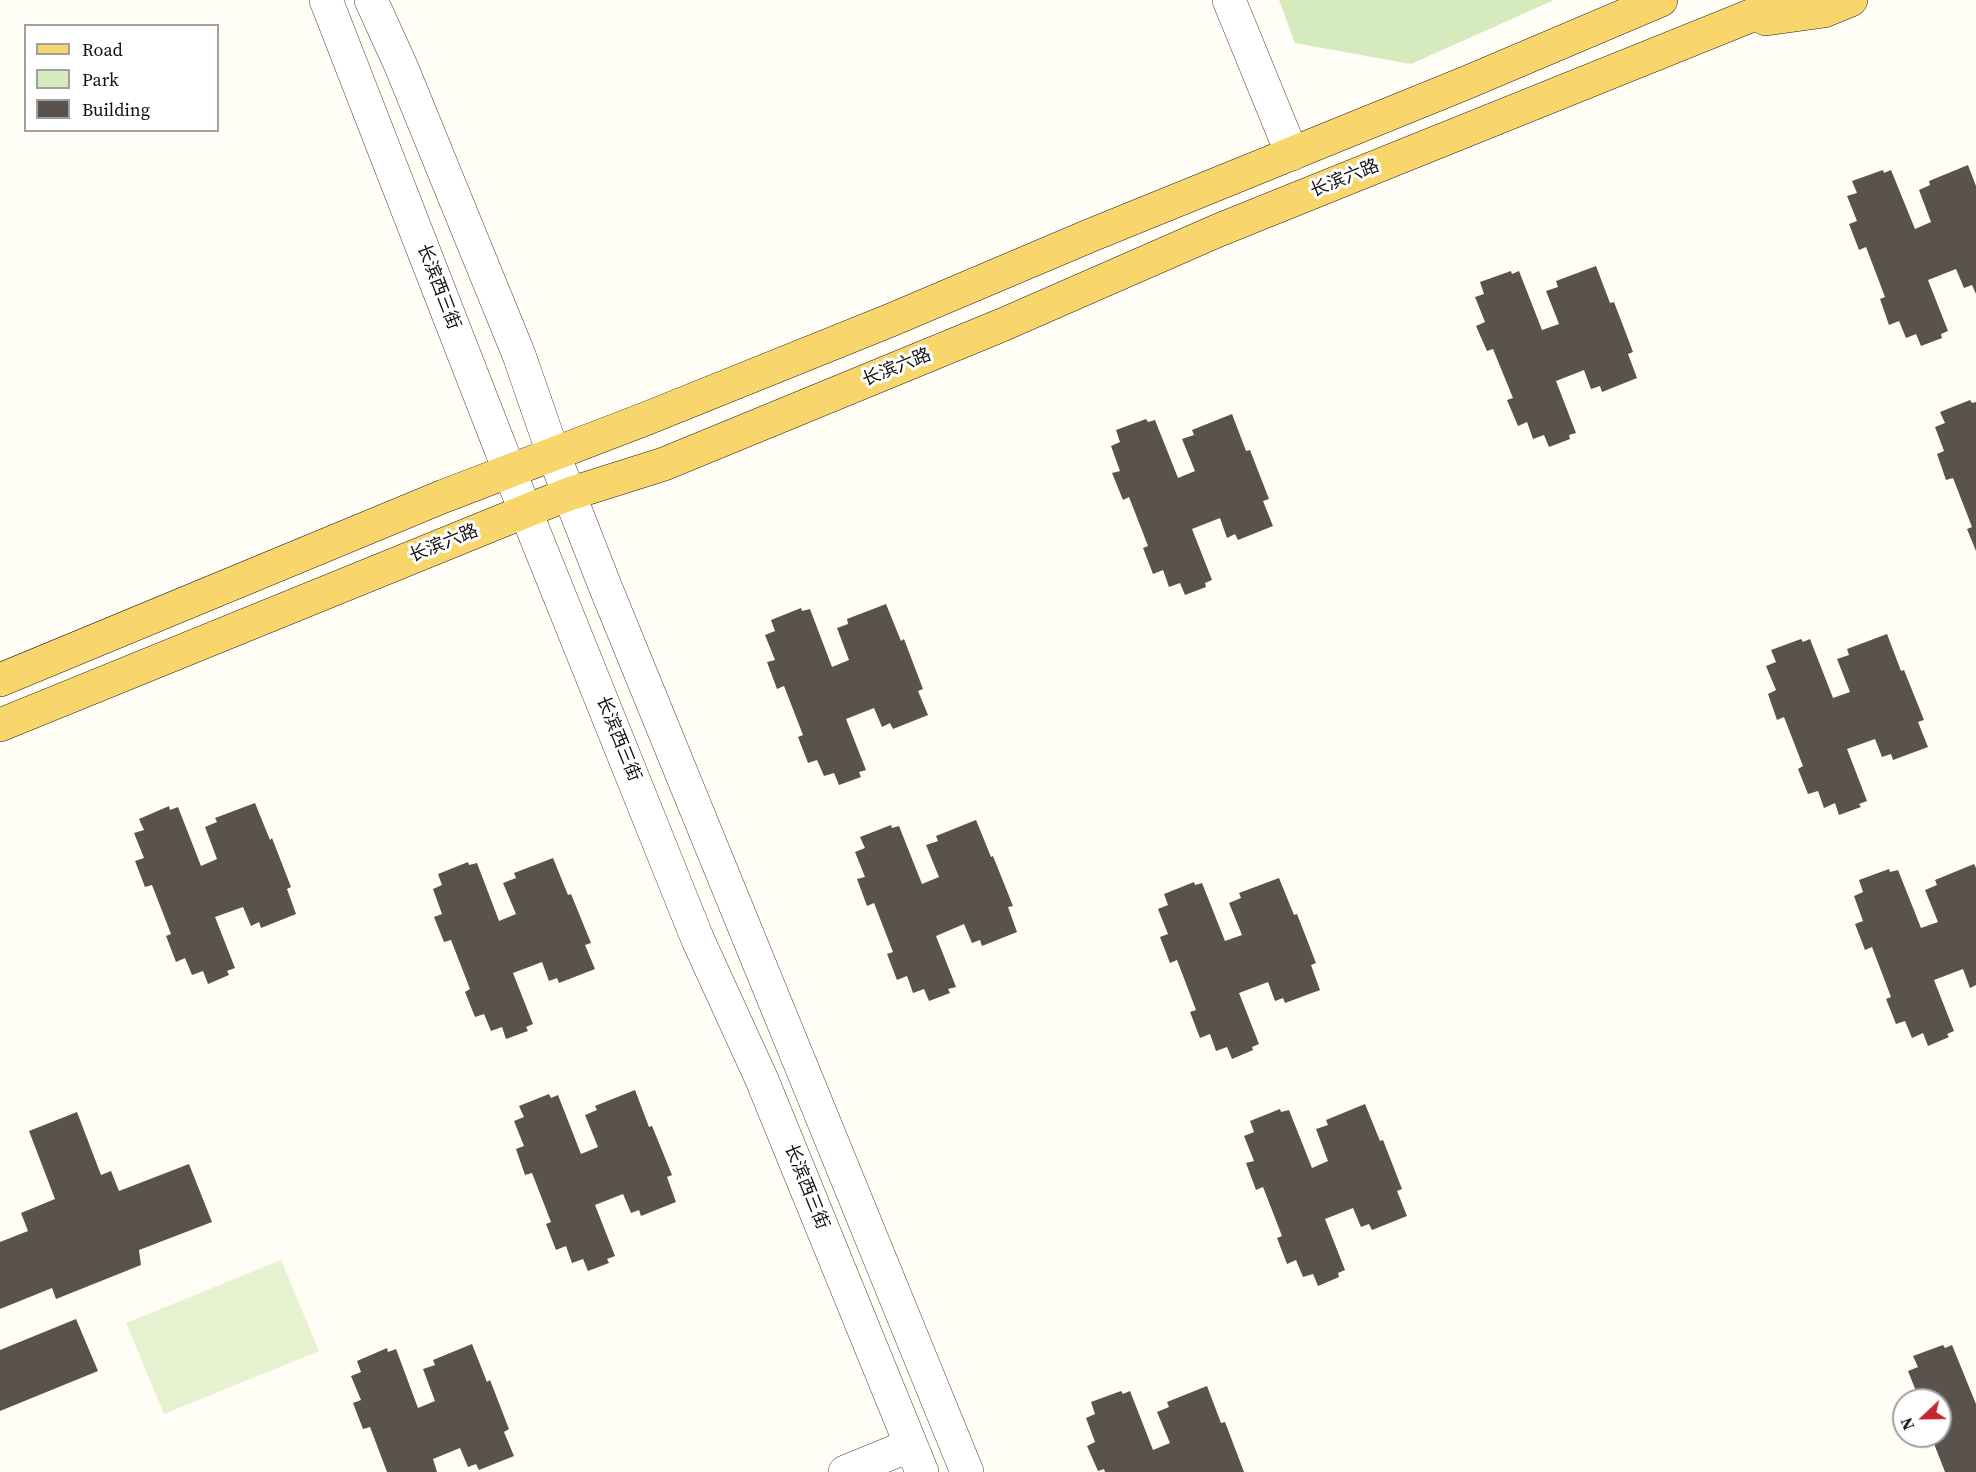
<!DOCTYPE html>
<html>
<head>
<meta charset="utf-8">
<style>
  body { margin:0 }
  #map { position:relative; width:1976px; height:1472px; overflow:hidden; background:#fffdf5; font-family:"Source Serif 4",serif }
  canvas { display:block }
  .legend { position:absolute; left:24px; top:24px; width:195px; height:108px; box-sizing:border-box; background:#fff; border:2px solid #a0a0a0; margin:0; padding:8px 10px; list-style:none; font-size:18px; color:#111 }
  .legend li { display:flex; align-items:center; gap:12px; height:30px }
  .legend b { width:30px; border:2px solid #a0a0a0 }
  .north { position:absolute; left:1892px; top:1388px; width:60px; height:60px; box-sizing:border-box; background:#fff; border:2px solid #a0a0a0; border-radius:50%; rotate:248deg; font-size:16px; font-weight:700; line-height:24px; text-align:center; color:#111 }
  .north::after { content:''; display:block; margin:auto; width:21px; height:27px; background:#c4262e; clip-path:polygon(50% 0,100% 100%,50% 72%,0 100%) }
</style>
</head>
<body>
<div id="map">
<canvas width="1976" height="1472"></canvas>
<ul class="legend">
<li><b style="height:8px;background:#f9d66b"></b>Road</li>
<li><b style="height:16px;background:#d5ebbd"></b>Park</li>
<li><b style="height:16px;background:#5a524d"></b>Building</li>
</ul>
<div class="north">N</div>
</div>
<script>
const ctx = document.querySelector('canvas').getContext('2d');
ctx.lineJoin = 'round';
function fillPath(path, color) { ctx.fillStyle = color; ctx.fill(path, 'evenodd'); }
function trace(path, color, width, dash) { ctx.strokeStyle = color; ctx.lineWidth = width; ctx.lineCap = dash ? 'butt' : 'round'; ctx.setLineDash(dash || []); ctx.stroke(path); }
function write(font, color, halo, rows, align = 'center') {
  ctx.font = font + ' "Source Serif 4","Noto Sans SC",serif'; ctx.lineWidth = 6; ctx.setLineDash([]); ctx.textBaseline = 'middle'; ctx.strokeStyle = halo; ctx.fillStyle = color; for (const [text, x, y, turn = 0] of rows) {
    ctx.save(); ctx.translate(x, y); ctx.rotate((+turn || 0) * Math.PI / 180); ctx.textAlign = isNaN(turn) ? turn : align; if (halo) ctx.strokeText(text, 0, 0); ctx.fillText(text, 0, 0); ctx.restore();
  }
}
fillPath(new Path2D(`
  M1279,0H1554L1411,64L1295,43Z`), '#d5ebbd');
fillPath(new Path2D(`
  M281,1260L319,1351L164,1414L126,1323Z`), '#e6f2cf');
fillPath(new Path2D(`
  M1968,165L1976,186V294L1972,285L1964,288L1956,269L1928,280L1948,331L1941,334L1942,338L1921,346L1916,334L1906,338L1899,321L1889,325L1880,299L1885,297L1866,247L1859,250L1849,224L1857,221L1847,196L1857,193L1852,181L1883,170L1884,173L1891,170L1915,229L1931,222L1919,190L1930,185L1929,181Z
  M1596,266L1610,303L1614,302L1633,352L1628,354L1637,378L1602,392L1600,386L1591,389L1584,370L1556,381L1576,433L1569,435L1570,439L1549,447L1544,435L1533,439L1527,422L1518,426L1507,400L1513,398L1493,349L1487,351L1476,326L1485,322L1475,297L1484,294L1480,282L1511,271L1512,274L1519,271L1542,330L1559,324L1546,291L1558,287L1556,281Z
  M1970,400L1972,403L1976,402V551L1967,529L1972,527L1953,478L1946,480L1937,454L1944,451L1935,427L1945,423L1940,412Z
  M1232,414L1246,451L1250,450L1269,499L1263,501L1273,526L1238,540L1235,534L1227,538L1220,518L1192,529L1212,580L1205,583L1206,587L1185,595L1180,583L1169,587L1163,570L1153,574L1143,548L1148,546L1129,497L1123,500L1112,473L1120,471L1111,446L1120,442L1116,430L1146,419L1148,422L1155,420L1178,478L1195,471L1182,439L1194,435L1192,430Z
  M886,604L901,641L904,639L923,689L918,691L928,715L893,729L890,723L882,727L874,708L846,719L866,770L859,772L861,777L839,785L834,773L824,776L817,760L808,763L798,737L803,735L784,686L777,689L767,662L775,660L765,635L775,631L771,620L801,608L802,611L810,609L832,667L849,660L837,628L848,624L847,619Z
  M1887,634L1901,671L1904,670L1924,720L1918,722L1928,747L1893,760L1891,754L1882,757L1875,739L1847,749L1867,801L1859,804L1861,807L1839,815L1835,803L1824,808L1818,791L1808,794L1798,769L1803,766L1784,717L1777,720L1768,694L1776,690L1766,666L1776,662L1771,650L1801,639L1803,642L1810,639L1833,698L1850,692L1837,659L1849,655L1847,649Z
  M255,803L270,840L272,838L291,887L287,889L296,914L261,928L259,922L251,926L243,907L215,917L235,968L227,971L229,975L208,984L203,971L192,975L185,958L176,962L166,936L171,934L152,885L145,887L135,861L144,858L134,833L144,830L139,819L169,806L170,810L178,807L201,866L217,859L205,827L217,822L215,818Z
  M976,820L991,857L993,856L1013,906L1008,907L1017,932L982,946L980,940L972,943L964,924L936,936L956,987L948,989L950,993L929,1001L924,989L913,993L907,976L897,980L887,954L893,952L874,903L867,906L857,879L865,877L855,852L865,848L860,837L891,825L892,828L899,826L922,884L939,877L926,845L938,841L936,836Z
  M553,858L568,895L571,894L591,943L585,945L595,969L559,983L557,978L549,981L542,962L513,973L533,1024L526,1027L528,1031L506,1039L502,1027L491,1031L484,1014L475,1017L465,992L470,989L451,940L444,942L434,917L442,914L433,889L442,885L438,874L468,862L469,865L477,863L499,921L516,914L503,883L516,878L514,873Z
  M1974,864L1976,868V985L1970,988L1963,969L1934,980L1954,1031L1947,1034L1949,1037L1928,1046L1923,1033L1912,1038L1905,1021L1896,1024L1886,999L1891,997L1872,947L1865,950L1855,924L1863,921L1854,896L1863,892L1859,880L1889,869L1890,872L1898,870L1921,928L1938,922L1925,890L1937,885L1935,880Z
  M1279,878L1294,915L1297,914L1316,963L1311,965L1320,990L1285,1003L1283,998L1275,1001L1268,982L1239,993L1259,1044L1252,1047L1253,1050L1232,1059L1227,1047L1216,1051L1210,1034L1200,1038L1190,1012L1196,1010L1177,960L1170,963L1160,937L1168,934L1158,909L1168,905L1164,894L1194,882L1195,885L1202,883L1225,941L1242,935L1229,903L1241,898L1239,893Z
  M635,1090L649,1127L652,1126L672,1175L667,1177L676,1202L641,1216L639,1210L631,1213L623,1194L595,1205L615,1256L607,1259L609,1263L588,1271L583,1259L572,1263L566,1246L556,1250L546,1224L551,1222L532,1173L525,1175L516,1149L524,1146L514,1121L524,1117L519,1106L549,1094L551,1098L558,1095L581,1154L598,1147L585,1115L597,1110L595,1106Z
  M1365,1104L1380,1141L1383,1140L1402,1189L1397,1191L1407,1216L1372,1230L1369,1224L1361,1227L1353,1208L1325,1219L1345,1270L1338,1273L1339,1277L1318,1286L1313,1274L1303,1277L1296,1260L1287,1264L1277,1238L1282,1236L1263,1187L1256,1190L1246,1163L1254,1161L1244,1136L1254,1132L1250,1121L1280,1109L1281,1112L1289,1110L1312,1168L1328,1161L1316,1129L1328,1125L1326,1120Z
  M77,1112L101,1175L111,1171L119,1191L189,1164L212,1222L139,1250L141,1265L56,1299L52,1288L0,1309V1242L28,1231L21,1213L55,1199L29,1131Z
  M76,1319L98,1371L0,1411V1350Z
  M472,1344L487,1382L490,1380L509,1429L504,1432L514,1456L479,1470L476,1464L468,1467L460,1448L433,1459L437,1472H387L370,1427L363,1429L353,1403L361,1400L351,1376L361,1372L357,1361L387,1348L388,1352L396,1349L418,1408L435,1401L423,1369L435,1365L433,1360Z
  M1943,1345L1945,1348L1952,1345L1976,1404V1472H1945L1931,1436H1940V1400H1908L1918,1396L1908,1371L1918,1367L1913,1356Z
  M1207,1386L1221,1423L1225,1422L1244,1472H1105L1104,1469L1098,1471L1087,1446L1095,1442L1086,1418L1095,1414L1091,1402L1121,1391L1123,1394L1130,1391L1153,1450L1170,1443L1157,1412L1169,1407L1167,1402Z`), '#5a524d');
const minor = new Path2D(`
  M326,0L509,470L698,940L762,1080L922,1472
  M371,0L401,66L519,355L553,453L605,586L967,1472
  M1229,0L1292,154
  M845,1472L911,1445`);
const major = new Path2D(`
  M1766,19L1824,11L1851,0
  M0,680L444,496L645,419L891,320L1089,236L1468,82L1661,0
  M0,725L526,511L569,494L664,464L1002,325L1219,230L1790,0`);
trace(minor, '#444', 34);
trace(major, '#222', 34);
trace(minor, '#fff', 33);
trace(major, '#f9d66b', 33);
write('18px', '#111', '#fff', [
  ["长滨六路",1345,179,-22],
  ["长滨西三街",438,287,69],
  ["长滨六路",897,368,-22],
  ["长滨六路",444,544,-22],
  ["长滨西三街",618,739,68],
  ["长滨西三街",806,1187,68]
]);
</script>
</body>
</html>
